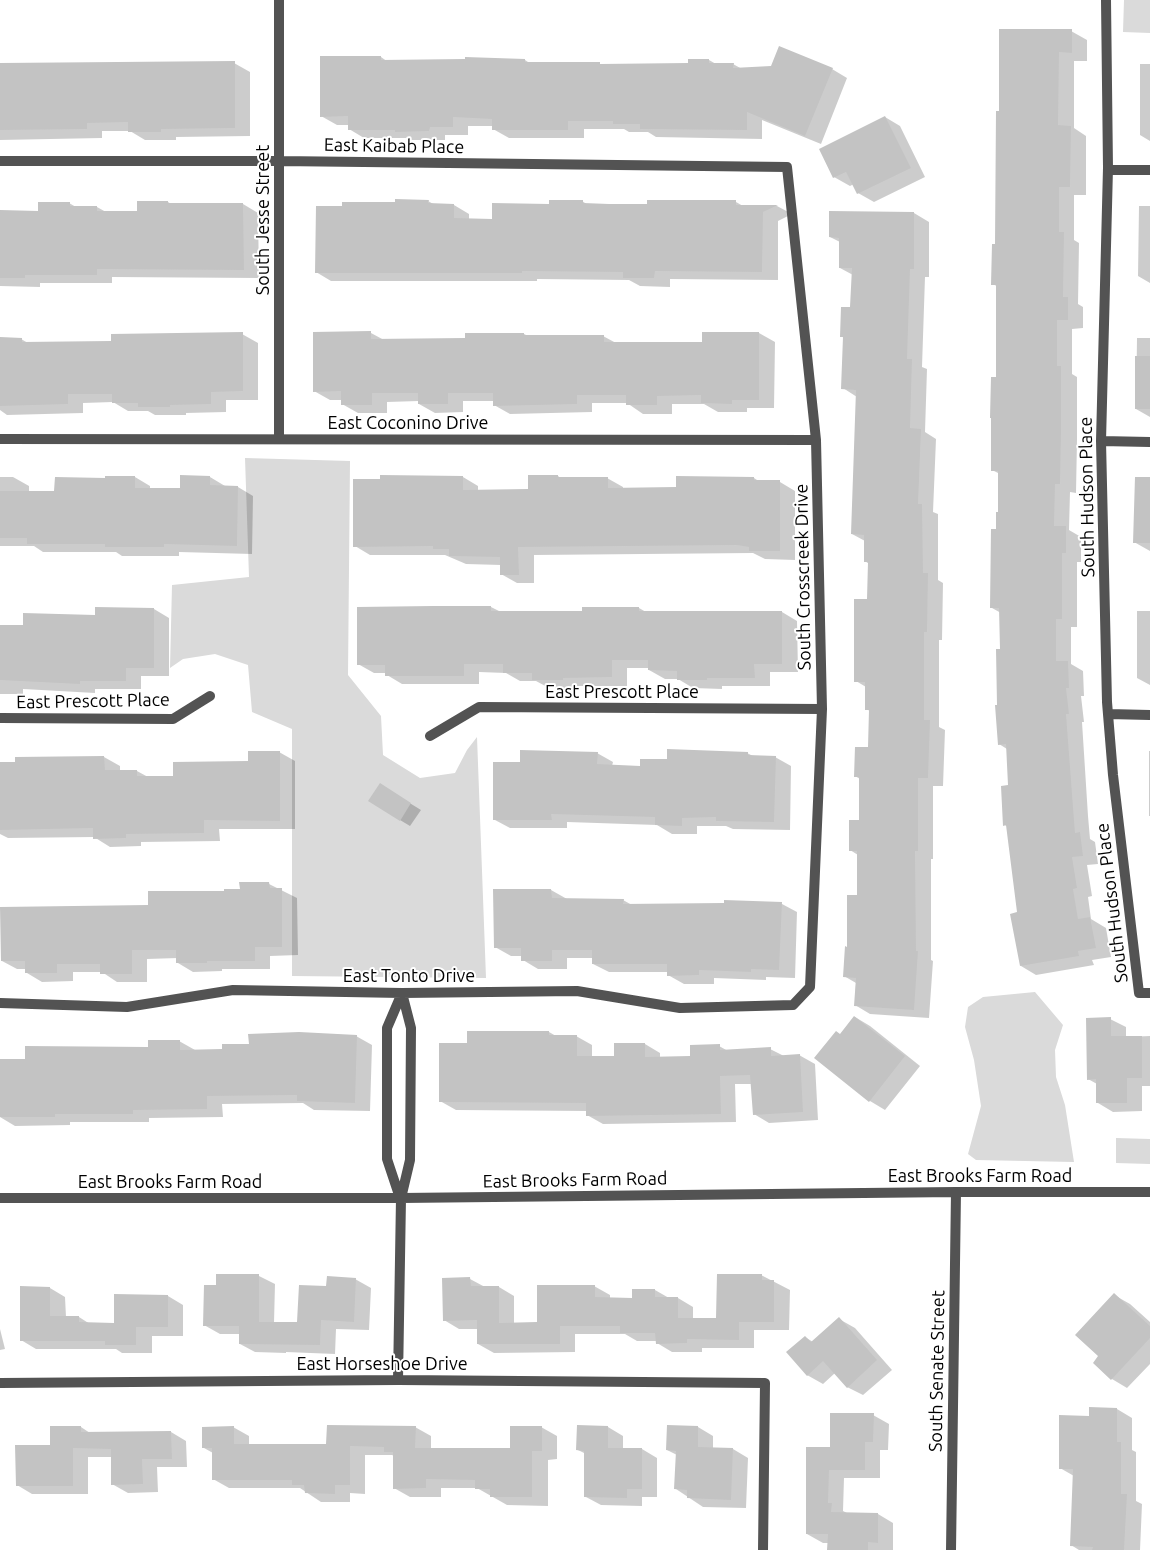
<!DOCTYPE html>
<html>
<head>
<meta charset="utf-8">
<style>
  body { margin:0 }
  canvas { display:block; background:#fff }
</style>
</head>
<body>
<canvas width="1150" height="1550"></canvas>
<script>
const ctx = document.querySelector('canvas').getContext('2d');
ctx.lineJoin = 'round';
function fillPath(path, color) { ctx.fillStyle = color; ctx.fill(path, 'evenodd'); }
function trace(path, color, width, dash) { ctx.strokeStyle = color; ctx.lineWidth = width; ctx.lineCap = dash ? 'butt' : 'round'; ctx.setLineDash(dash || []); ctx.stroke(path); }
function write(font, color, halo, rows, align = 'center') {
  ctx.font = font + ' Ubuntu,sans-serif'; ctx.lineWidth = 4; ctx.setLineDash([]); ctx.textBaseline = 'middle'; ctx.strokeStyle = halo; ctx.fillStyle = color; for (const [text, x, y, turn = 0] of rows) {
    ctx.save(); ctx.translate(x, y); ctx.rotate((+turn || 0) * Math.PI / 180); ctx.textAlign = isNaN(turn) ? turn : align; if (halo) ctx.strokeText(text, 0, 0); ctx.fillText(text, 0, 0); ctx.restore();
  }
}
fillPath(new Path2D(`
  M1124,0H1150V33L1123,32Z
  M245,458L350,461L348,675L381,716L383,755L420,778L455,773L467,750L477,737L486,978L292,976V729L252,712L248,665L215,654L183,659L170,668L172,585L249,577Z
  M1035,992L1063,1025L1055,1050L1056,1077L1065,1105L1074,1162L976,1160L968,1154L981,1106L974,1060L965,1027L968,1007L983,997Z
  M1116,1138L1150,1139V1164L1116,1163Z`), '#dadada');
fillPath(new Path2D(`
  M1071,31L1087,40V61H1074V128L1086,136V195H1074V240L1079,243L1078,304L1083,307V328L1072,329V374L1077,377V440L1076,493L1070,492L1069,530L1081,537V562H1077V627H1071V664L1083,671L1084,696H1081L1084,722H1082L1088,816L1090,839L1095,842L1098,864L1087,865L1092,896L1088,897L1091,919L1106,928L1111,957L1092,960L1094,965L1036,975L1021,966L1019,913L1007,826L1004,825L1010,786L1007,749L999,744L1002,650L1001,613L992,608L1000,514V474L992,470L997,379V286L992,284L996,245L1000,112Z
  M381,57L388,62L525,60L531,64L602,65L689,64L709,60L716,64H733L742,69H832L847,78L821,144L762,120V139L656,137L648,132H629L624,129H584V138H509L493,129V126H468V135H445V140H412L408,138H364L349,129V125H337L321,116Z
  M234,63L250,72V136L176,137V140H145L130,131H102V138L0,140V64Z
  M1140,64H1150V141L1140,135Z
  M885,117L900,126L925,177L874,202L858,193L854,184L850,186L834,177Z
  M428,201L435,205H454L469,214V219L493,220L551,205L582,201L588,205H649V201L736,202L743,206H777L792,214L778,221V280L670,279V287L640,286L629,280L537,279V281H331L316,272L343,207Z
  M139,202H168L171,204H243L258,213L259,278L112,277V283H40V287L0,286V212L39,213L69,203L76,207H97L106,212L139,213Z
  M1139,206H1150V283L1138,276Z
  M914,213L929,222V277H925L922,367L927,369L925,432L936,439L933,512L938,514V580L943,583L942,640H939V727L945,730L943,786H933V859H931V960L933,961L929,1018L870,1014L855,1005L856,983L844,976L858,897V855L850,850L860,821V779L855,776L869,748L870,711L866,709V687L856,681L868,600L869,564L865,561V541L852,534L857,397L843,388L844,338L841,336L851,309L853,275L840,268V242L830,237Z
  M314,333H371L384,340L466,339L524,334L528,336H603L616,343H703V333H759L775,342L774,408H747V412H718L704,404H672V414H643L627,403H592V412L510,414L494,405V401H463V412L435,413L419,404V401L387,402V413H358L342,404V400H330L314,391Z
  M242,334L258,343V400H226V412L186,413V415H155L148,411H128L113,402L83,403V413L7,415L0,410V339H21L28,343L112,342Z
  M1137,338H1150V417L1136,409Z
  M558,476L562,479L607,478L623,487V489H678L754,478L760,482H780L795,491V560L765,559L753,553L534,555V583H517L501,574V565L466,564L445,555H370L355,546L463,477L478,486V491L529,490V477Z
  M0,477H13L29,486V492H56L106,479L135,477L150,486V489H181L210,477L225,486L238,487L253,496L252,554L179,552V556H122L116,552H43L34,546H0Z
  M1150,478V551L1134,542Z
  M491,607L501,612L583,613L639,608L646,612H782L797,621L798,672H770V686H722V689L693,688L678,679H665L649,670V668H627V686H578V688H549L536,681H520L506,673L479,672V684H402L387,675V673H374L358,664L359,608Z
  M154,609L169,618V676H141V689H95V693L23,689V694H0V626H24Z
  M1137,611H1150V685L1137,678Z
  M1149,751H1150V816H1149Z
  M279,752L295,761V829H219L220,841L141,842V846L110,847L94,837L8,838L0,834V763L104,757L120,766V771H137L148,777H174L249,763Z
  M597,753L613,762L612,766L641,767L668,760L747,753L753,756L775,757L791,766L790,830L733,829L726,826H697V834H672L657,825L567,822V828H510L495,820L522,763Z
  M390,791L421,810L410,826L400,820Z
  M269,884L297,898L298,955L270,956V969H222V971L193,972L178,963V958L147,959V982H117L102,972H73V981L42,982L27,973V969H17L2,961L150,906Z
  M551,890L567,899L623,900L632,905L782,904L797,912L795,978L766,977V980L714,978V984H684L668,975V972H609L593,964V958H567V969H538L523,960V956H511L495,947Z
  M855,1017L870,1026L920,1066L885,1110L870,1101Z
  M1110,1019L1126,1027V1037L1150,1036V1086H1142V1111L1113,1112L1098,1103L1097,1084L1088,1079Z
  M549,1032L556,1036H576L592,1045V1057H615V1044H645L660,1053V1058L691,1057L719,1046L728,1051L770,1049L784,1056L799,1055L815,1064L818,1120L769,1123L754,1114L752,1084H735L736,1122L603,1124L587,1115V1111L456,1110L440,1101L468,1045Z
  M356,1036L372,1045L370,1111L314,1110L303,1103L222,1104L223,1117L149,1118V1122H70V1125L15,1126L0,1117V1060H26L149,1048L179,1041L195,1050L223,1051L250,1045Z
  M217,1275L259,1276L275,1284L274,1323L298,1324L327,1288L355,1279L371,1288L369,1330L336,1329L335,1354L286,1352V1353L255,1352L240,1344V1334H220L204,1325L217,1286Z
  M761,1275L790,1290L789,1330H754V1348H702V1352H672L657,1343V1341H637L625,1334H575V1352L494,1353L478,1344V1329H459L444,1320L470,1279L485,1287H499L514,1296V1324L538,1323L594,1286L610,1295V1298L634,1299V1290H655L669,1298H678L693,1307V1319H717Z
  M50,1288L65,1297L66,1317H79L90,1324H115L168,1296L183,1305V1336H152V1353H122L116,1349H36L21,1340Z
  M1114,1295L1130,1304L1150,1322V1364L1127,1388L1112,1379L1100,1356Z
  M839,1319L855,1328L892,1370L863,1395L847,1387L835,1373L823,1384L807,1375L805,1337L813,1342Z
  M0,1329L5,1349L0,1350Z
  M1117,1409L1132,1418V1450L1136,1452V1501L1142,1504L1140,1550H1079L1071,1545L1074,1476L1060,1468L1090,1417Z
  M873,1415L889,1424L888,1450H880V1478H844L843,1511L847,1513L878,1514L893,1523V1550H829V1543H823L807,1534L831,1448Z
  M81,1427L90,1433L171,1432L186,1441L187,1467H157L158,1492L128,1493L112,1484V1457H88V1494H32L17,1485L51,1446Z
  M233,1427L249,1436V1445H328L415,1427L431,1436V1449H512L541,1427L557,1436V1459L548,1460V1506L507,1505L477,1488H441V1497H410L394,1488V1456L392,1455H365V1494L350,1493V1502H321L300,1488H229L213,1479V1453L204,1448Z
  M608,1427L623,1436V1449H642L657,1458V1497H642V1506L601,1505L586,1497V1454L578,1450Z
  M698,1427L713,1436V1449H733L748,1458L746,1508L703,1507L676,1489L677,1455L667,1450Z`), '#0003');
fillPath(new Path2D(`
  M999,29H1072V53L1059,52L1058,125L1071,126L1070,187H1059V232H1064L1063,297H1068V320H1057V366H1061V431L1060,484H1055L1054,526H1066V553H1062V619H1056V661H1068L1069,688H1066L1069,714H1066L1073,807L1075,833L1080,832L1083,856L1072,857L1077,888L1073,889L1078,919L1090,917L1096,948L1078,951L1079,956L1020,966L1010,914L1017,912L1006,825L1003,826L1001,786L1008,785L1006,744L998,745L995,705H997L996,649H1000L999,608H990L991,529H996V512H998V471H991V418H990L991,377H996V285H991L992,244H995L996,111H999Z
  M779,46L833,68L805,136L747,112V130L640,129V124H613V121H568V130H492V119L453,117V127H430L429,131L395,132V130H348V116L320,117V56H381V60L465,59V57L525,59V62H600V64L688,63V59H709V63H734L733,68L771,66Z
  M235,61V128L161,129V132H128V122L87,123V129L0,130V63Z
  M885,116L911,168L857,194L846,172L833,178L819,149Z
  M395,199L429,200L428,203L454,204V218L492,219V203L549,204V200H583V203L609,204H647V200H736V205H778L763,212L762,272L655,271L654,278H623V272L522,271V273H315L316,206H342V202H395Z
  M137,201H168V203H243L244,270L97,269V275H25V278H0V210L38,211V202H70V206H97V211H137Z
  M829,211L914,212V269H910L907,359H912L910,428L921,429L918,504H922L923,573H928L927,632H924V720H930L928,778H918V851H915L916,951H918L914,1010L854,1006L856,978L843,977L845,946L847,947V895H857V851H849V820H859V777H854L855,747H868L869,710H865V682H854V599H867L868,562H864V535L851,534L856,390L841,389L843,337H840L841,307H850L852,268H839V238L829,237Z
  M371,331V339L465,338V333H524V335H604V342H702V332H759V400H732V404L701,403V395L657,396V405H626V395H577V404L493,406V393H448V404H418V393H372V405H341V391L313,392V332Z
  M243,332V391L211,392V404L170,405V407H138V403H112V394H68V404L0,406V337L22,338V342L111,341V334Z
  M1135,356H1150V409H1135Z
  M180,475L210,476V485L238,486L237,546L164,544V547H105V544H27V538H0V491H54L55,477L105,478V476H135V488H180Z
  M380,475L463,476V490L528,489V475H558V477H608V488L676,487V476L754,477V480H780V551H749V547L737,545L518,547L519,575H500V557L449,556V549H433V546L353,547V479H380Z
  M1135,477H1150V543H1133Z
  M433,606H491V611H582V607H639V611H782V664H754L755,678H707V680H677V671L648,670V660H612V677L563,678V680H532V673H503V664H464V676H385V665H357V607Z
  M95,607L154,608V668H126V681H80V684L0,680V625H23V613L95,615Z
  M667,749L748,752V755L776,756L774,822L716,821V817L682,818V826L655,825V817L551,814L552,820H493V762H520V750L598,752L597,764L640,766V759H667Z
  M248,751H280V821L204,820V833L126,834V838L93,839V828L0,830V762H15V757L104,756L105,770H137V776H173V762L248,761Z
  M380,783L411,803L400,821L368,801Z
  M239,882H269L270,888H282V947H255V961H207V963H176V950H132V974H100V964H57V973H25V961H1L0,907L148,905V891H224V889H240Z
  M493,889H551L552,898L624,899L623,904L724,903V900L782,902L779,970L751,969V972L699,970V975L667,976V964H592V950H552V961H521V948H494Z
  M854,1016L905,1056L869,1102L814,1058L836,1031L840,1034Z
  M1111,1017V1036H1142V1078H1127V1103H1096V1079L1087,1080L1086,1018Z
  M467,1031H549V1035H577V1056H614V1043H645V1057L690,1056V1045L720,1044V1050L771,1047V1056L800,1054L803,1112L753,1115L750,1075L720,1076L721,1114L586,1116V1103L439,1102V1043H467Z
  M299,1032L357,1035L355,1103L297,1101V1095L207,1096V1109L133,1110V1114H55V1117H0V1059H25V1046L148,1047V1040H180V1050L222,1049V1044H249L248,1034Z
  M216,1274H259V1322H297L299,1285L326,1286L327,1276L356,1278L354,1322L321,1320L320,1345L239,1344V1326H203L204,1285H216Z
  M717,1274H762V1280H774V1322H739V1340L687,1339V1343L656,1344L655,1333H620V1326H560V1344H477V1320L443,1321L442,1278L470,1277L471,1286H499V1323L537,1322V1285H595V1297L632,1298V1289H655V1297H678V1318H716Z
  M20,1286L50,1287V1316H79V1322L114,1323V1294L168,1295V1327H136V1345H105V1341H20Z
  M1114,1293L1150,1326V1338L1111,1380L1093,1363L1098,1356L1075,1335Z
  M839,1317L877,1360L847,1388L823,1361L807,1376L786,1352L805,1336L811,1342Z
  M1089,1407L1117,1408V1442H1121V1494H1127L1124,1550H1092L1093,1547L1070,1546L1073,1469H1059V1415L1089,1416Z
  M830,1413H874L873,1442H865V1470H829L828,1503H832L831,1512L878,1513V1543L868,1542V1550H827L828,1534H806V1447H830Z
  M327,1425L416,1426L415,1448H510V1426H542V1451H532V1497H490V1489H475V1480L426,1479V1488L393,1489V1452H384V1447L350,1446V1485H335V1494L305,1493L304,1485H292V1480H212V1448H202V1427L234,1426V1444H326Z
  M577,1425L608,1426V1448H642V1489H627V1498L584,1497V1451L576,1450Z
  M667,1425L698,1426V1447L733,1448L731,1500L687,1498V1490L674,1489L676,1451L666,1450Z
  M50,1426H81V1432L171,1431L172,1459H142L143,1484L111,1485V1449L73,1448V1486H16L15,1445H50Z`), '#c3c3c3');
trace(new Path2D(`
  M279,0V439
  M1106,0L1108,168L1101,441L1107,702L1113,775L1139,993H1150
  M0,161H279L787,167L816,440L822,709L810,987L793,1005L680,1008L577,991L402,993L233,990L127,1007L0,1003
  M1108,170H1150
  M0,439L816,440
  M1101,441L1150,442
  M1108,714L1150,715
  M0,718L173,719L210,696
  M430,736L479,707L822,709
  M0,1198H401L956,1192H1150
  M400,1198L387,1159V1028L402,993
  M398,1380L401,1198L410,1160L411,1028L402,993
  M0,1383L398,1380L765,1383L763,1550
  M951,1550L956,1192`), '#535353', 10);
write('18px', '#000', '#fff', [
  ["East Kaibab Place",394,146,1],
  ["South Jesse Street",263,220,-90],
  ["East Coconino Drive",408,423],
  ["South Hudson Place",1087,497,-91],
  ["South Crosscreek Drive",803,577,-91],
  ["East Prescott Place",622,692],
  ["East Prescott Place",93,701,-1],
  ["South Hudson Place",1112,903,-97],
  ["East Tonto Drive",409,976],
  ["East Brooks Farm Road",980,1176],
  ["East Brooks Farm Road",575,1180,-1],
  ["East Brooks Farm Road",170,1182],
  ["East Horseshoe Drive",382,1364],
  ["South Senate Street",937,1371,-89]
]);
</script>
</body>
</html>
